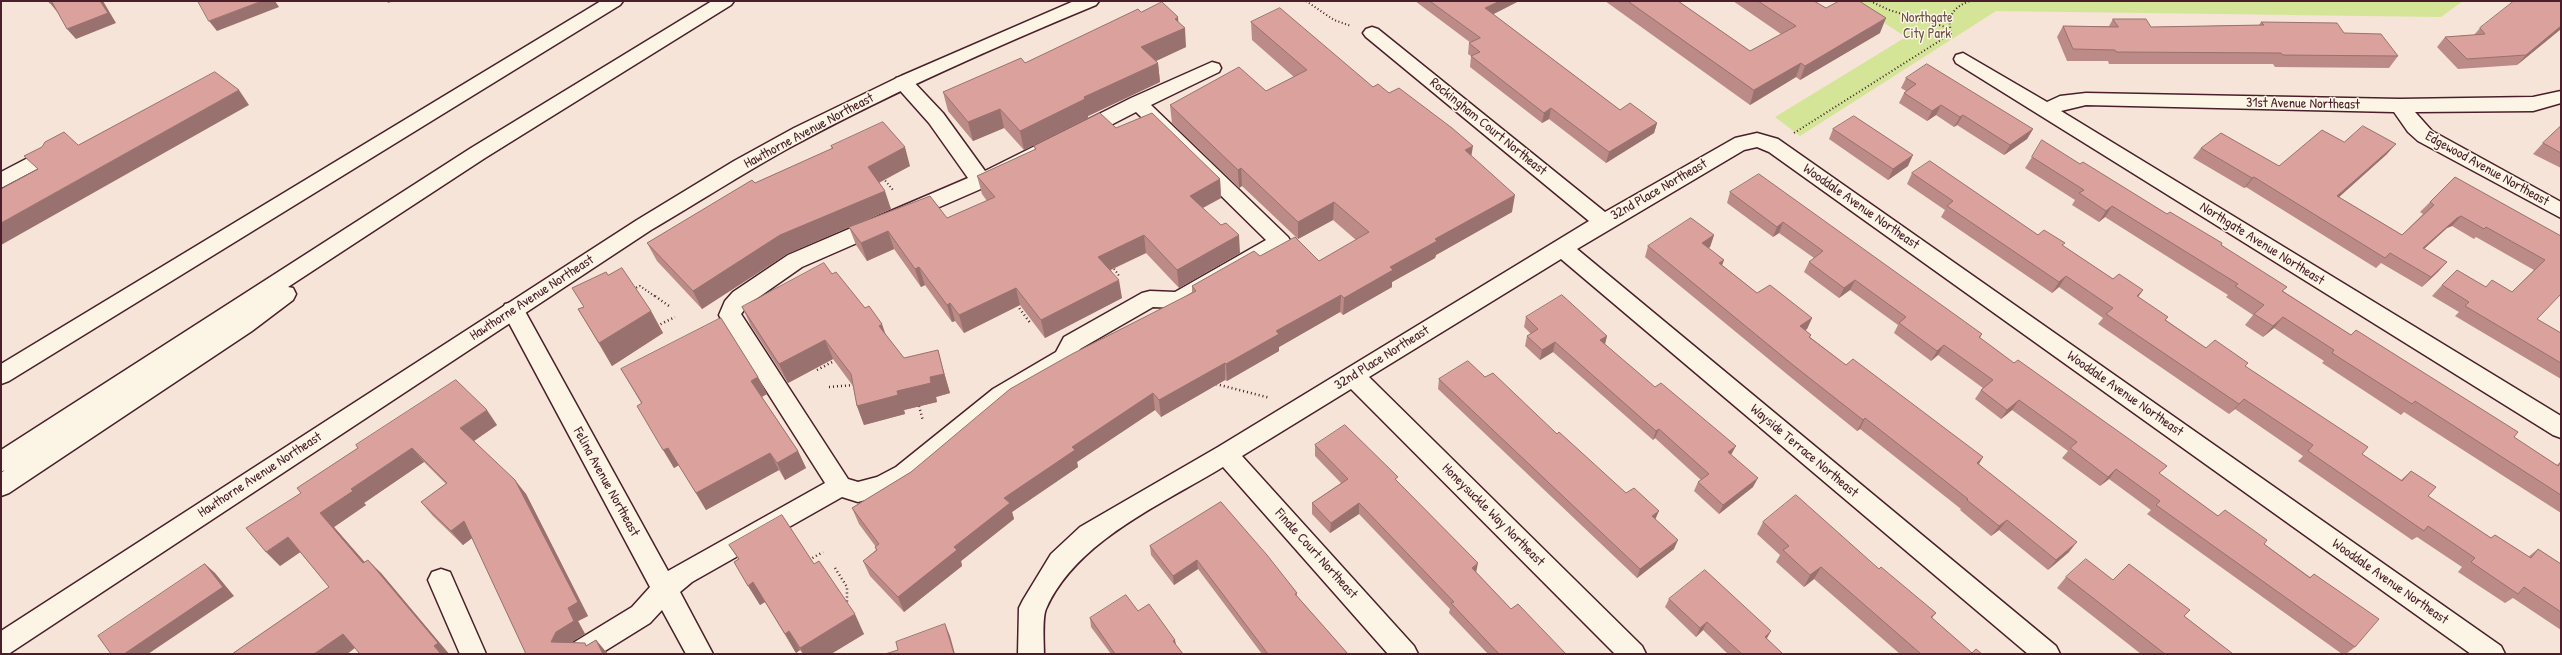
<!DOCTYPE html>
<html>
<head>
<meta charset="utf-8">
<style>
  body { margin:0 }
  #map { position:relative; width:2562px; height:655px; overflow:hidden; background:#f5e4d7; font-family:"Patrick Hand",sans-serif }
  canvas { display:block }
  .frame { position:absolute; inset:0; border:2px solid #4a1f2b; pointer-events:none }
</style>
</head>
<body>
<div id="map">
<canvas width="2562" height="655"></canvas>
<div class="frame"></div>
</div>
<script>
const ctx = document.querySelector('canvas').getContext('2d');
ctx.lineJoin = 'round';
function fillPath(path, color) { ctx.fillStyle = color; ctx.fill(path, 'evenodd'); }
function trace(path, color, width, dash) { ctx.strokeStyle = color; ctx.lineWidth = width; ctx.lineCap = dash ? 'butt' : 'round'; ctx.setLineDash(dash || []); ctx.stroke(path); }
function write(font, color, halo, rows, align = 'center') {
  ctx.font = font + ' "Patrick Hand",sans-serif'; ctx.lineWidth = 3; ctx.setLineDash([]); ctx.textBaseline = 'middle'; ctx.strokeStyle = halo; ctx.fillStyle = color; for (const [text, x, y, turn = 0] of rows) {
    ctx.save(); ctx.translate(x, y); ctx.rotate((+turn || 0) * Math.PI / 180); ctx.textAlign = isNaN(turn) ? turn : align; if (halo) ctx.strokeText(text, 0, 0); ctx.fillText(text, 0, 0); ctx.restore();
  }
}
fillPath(new Path2D(`
  M1850,1H2463L2441,17L1996,11L1800,136L1775,117L1906,37Z`), '#d4e598');
const minor = new Path2D(`
  M1372,27L1378,29L1605,212L1735,138L1757,133L1778,139L2501,646L2505,654H2471L1769,152L1757,147L1744,150L1577,249L2056,646L2060,654H2028L1561,259L1369,377L1642,646L1646,654H1615L1351,389L1242,456L1414,646L1418,654H1388L1223,467C1162,504 1076,541 1046,609C1042,618 1044,643 1044,654H1018L1019,608L1023,600L1051,554L1080,527L1218,447L1589,221L1366,37L1363,33L1366,29Z
  M1963,53L2047,102L2060,96L2086,93L2400,99L2533,97L2561,91V103L2533,111L2415,112L2432,131L2561,202V218L2418,141L2408,132L2394,112L2086,105L2061,111L2561,416V438L2553,435L1956,63L1954,59L1956,55Z
  M1212,62L1219,64L1221,68L1219,72L1151,105L1288,237L1291,242L1288,247L1186,306L1178,308L1153,307L1080,349L1072,364L1009,403L912,481L891,493L858,502L842,497L692,582L680,592L713,654H686L662,610L650,623L600,654H564L568,646L632,607L650,587L502,310L505,304L513,302L521,304L668,571L825,483L722,321L719,315L725,301L733,292L788,255L968,178L929,123L896,86L894,82L896,78L903,76L910,78L943,113L985,171L1131,98ZM1136,112L1266,240L1175,292L1150,291L1142,293L1064,337L1056,352L993,389L896,467L877,477L858,482L848,479L741,314L749,304L802,267L1022,171Z
  M47,148L54,150L57,155L54,160L1,188V172Z
  M441,569L450,572L486,654H460L428,580L432,572Z`);
const major = new Path2D(`
  M1074,1H1099L1096,5C992,48 888,94 789,148C742,174 697,203 651,230L10,653L1,654V631L637,220L734,161L794,128L901,76Z`);
const highway = new Path2D(`
  M601,1H623L620,5L9,381L1,384V364Z
  M712,1H734L731,5L485,158L288,287L293,288L296,294L293,300L252,331L9,493L1,496V473L5,470L1,472V450L471,148Z`);
trace(minor, '#4a1f2b', 3);
trace(major, '#4a1f2b', 3);
trace(highway, '#4a1f2b', 3);
trace(new Path2D(`
  M1306,1L1334,20L1351,26
  M1870,1L1889,10L1949,28
  M1794,133L1952,33C1945,17 1955,6 1970,1
  M883,178L893,190
  M1112,266L1120,277
  M633,289L640,286L656,297`), '#4a1f2b', 2, [1, 2.5]);
trace(new Path2D(`
  M655,296L669,306
  M1017,305L1031,324
  M657,326L675,317
  M817,370L836,360
  M1216,384L1270,398
  M829,387L854,385
  M919,406L923,421
  M809,560L823,552
  M835,568L847,587V604`), '#4a1f2b', 2.5, [1, 3]);
fillPath(minor, '#fcf5e5');
fillPath(major, '#fcf5e5');
fillPath(highway, '#fcf5e5');
fillPath(new Path2D(`
  M1415,1H1519L1493,14L1620,110L1657,123L1654,133L1606,163L1549,119L1542,123L1470,67L1471,56L1468,54L1469,43H1471Z
  M1605,1H1678L1750,51L1781,34L1733,1H1814L1826,8L1880,33L1800,80L1796,77L1750,105Z
  M2561,1V29L2517,65L2458,69L2437,47L2445,37L2474,35L2480,28Z
  M2113,19L2151,27L2259,25L2261,22L2344,33L2398,56L2389,68L2275,67L2273,64H2109L2108,61H2067L2057,37L2063,26H2109Z
  M1178,22L1186,47L1156,61L1158,63L1160,82L1088,116V118L1024,150L1004,128L973,141L948,111L943,92L1025,63Z
  M1251,22L1373,87L1389,93L1471,156L1512,212L1436,255L1435,258L1392,282V287L1343,315L1340,312L1279,347V351L1227,381L1225,380L1161,417L1155,410L1077,462L1078,467L1012,512L1014,519L961,561L962,566L904,612L870,576L863,561L876,550L875,547H876L859,524L852,508L911,472L1192,292V286L1260,256L1319,261L1356,240L1333,220L1298,239L1242,186L1239,188L1172,123L1170,105L1266,91L1294,77L1252,40Z
  M1906,78L2033,129L2027,139L2004,155L1957,125L1954,127L1936,115L1927,121L1899,103L1904,93L1906,91L1901,88Z
  M2561,126V168L2533,154L2543,143Z
  M1116,128L1220,179L1221,198L1203,208L1240,253L1179,288L1146,253L1111,270L1122,298L1045,338L1020,305L964,333L955,321L952,322L925,285L921,287L894,249L867,261L856,245L849,227L947,218L987,201L982,194L977,176L1035,150L1034,146Z
  M1833,129L1908,166L1888,180L1829,139Z
  M2344,142L2387,154L2339,197L2402,235L2423,214L2420,212L2430,202L2561,236L2537,319L2561,333V379L2455,316L2459,312L2432,296L2442,285L2486,287L2512,292L2534,270L2476,237L2474,239L2452,226L2447,228L2424,249L2447,262L2422,287L2381,263L2376,268L2246,187L2244,188L2193,158L2201,148L2279,166Z
  M831,146L910,166L879,183L891,209L787,254L702,309L657,261L647,243L755,183L832,149Z
  M2032,157L2080,164L2221,245L2283,291L2351,335L2557,465L2561,461V513L2404,412L2401,415L2322,363L2324,361L2274,328L2263,337L2245,325L2253,315L2226,297L2228,295L2105,217L2099,222L2072,205L2075,200L2025,168Z
  M1912,173L2038,235L2063,246L2113,279L2143,290L2138,297L2166,320L2206,348L2248,363L2245,366L2362,454L2401,480L2411,471L2428,496L2491,538L2495,535L2528,557L2538,549L2561,564V630L2513,598L2505,603L2458,572L2462,567L2417,537L2412,540L2298,461L2303,456L2235,409L2229,414L2098,324L2103,318L2059,287L2052,293L1941,217L1945,210L1907,184Z
  M1730,192L1982,334L1980,338L2160,474L2218,516L2264,544L2310,577L2314,574L2355,647L2346,654H2342L2147,514L2151,510L2109,479L2100,486L2062,458L2068,451L2012,410L2001,419L1975,399L1981,390L1983,388L1938,355L1931,361L1894,333L1898,325L1850,290L1839,298L1804,272L1809,262L1814,258L1779,233L1773,237L1727,203Z
  M1714,235L1710,247L1708,248L1722,265L1757,293L1812,318L1807,329L1805,330L1811,335L1810,337L1846,365L1983,457L1979,464L2069,552L2048,570L1999,530L1991,536L1960,510L1961,509L1860,429L1857,431L1788,375L1645,257L1648,246Z
  M832,274L865,308L904,358L943,369L950,393L936,397L937,402L904,410L905,414L864,425L857,406L853,386L833,359L788,383L751,326L742,307Z
  M608,275L651,311L663,333L612,366L578,309L583,307Z
  M1526,317L1607,336L1605,345L1731,455L1753,487L1719,514L1694,491L1698,482L1701,480L1655,438L1653,440L1553,352L1540,360L1525,346L1527,336L1531,334L1524,327Z
  M621,369L758,377L767,394L762,397L798,451L806,468L785,480L779,470L706,510L679,465L674,468L641,403Z
  M1485,377L1557,434L1655,519L1674,549L1637,578L1438,389L1439,379Z
  M497,425L474,441L526,494L588,616L578,621L585,634L571,642L587,645L596,640L607,653L526,654L472,538L463,545L433,516L421,502L446,484L424,462L364,503L366,505L334,527L364,562L381,573L449,654H360L355,648L347,654H232L329,587L300,552L280,566L301,493L358,448Z
  M1315,445L1397,482L1476,572L1511,609L1566,654H1488L1449,613L1450,609L1359,514L1330,533L1312,514V503L1341,483L1315,456Z
  M1221,502L1297,593V596L1348,654H1262L1198,569L1174,585L1151,555L1150,546Z
  M1763,522L1879,569L1936,613L1932,618L1972,653L1982,654H1900L1814,579L1804,587L1776,562L1780,555L1757,534Z
  M729,545L814,564L864,634L831,654H803L800,650L796,653L765,602L760,605L734,562L738,559Z
  M2066,577L2113,580L2184,616L2233,654H2141L2057,588Z
  M1669,599L1767,639L1783,654H1728L1703,630L1696,637L1665,607Z
  M1138,611L1175,640L1176,645L1183,654H1111L1091,627L1090,618Z`), '#bc8a87');
fillPath(new Path2D(`
  M100,1H103L116,23L76,39L67,29Z
  M262,1H275L279,7L217,31L209,21Z
  M387,1H394L388,3Z
  M1500,1H1519L1484,19L1485,8Z
  M52,2L58,13L50,3Z
  M1178,17L1179,30L1185,28L1186,47L1143,67L1141,47L1175,19Z
  M1886,18L1880,33L1800,80L1805,66Z
  M2561,26V29L2517,65L2526,55Z
  M1158,63L1160,82L1088,116V118L1024,150L1020,131L1084,97Z
  M1801,63L1796,77L1750,105L1754,90Z
  M239,90L249,105L1,245V223Z
  M1941,105L1936,115L1927,121L1932,111Z
  M1551,108L1549,119L1542,123L1544,113Z
  M1000,109L1004,128L973,141L968,122Z
  M1963,115L1957,125L1954,127L1960,117Z
  M1657,123L1654,133L1606,163L1609,152Z
  M2033,129L2027,139L2004,155L2010,145Z
  M2396,144L2387,154L2329,206L2337,196Z
  M1473,146L1470,164L1465,150Z
  M905,147L910,166L874,185L868,167Z
  M1913,155L1908,166L1888,180L1893,169Z
  M1241,168L1242,186L1239,188L1238,170Z
  M2254,177L2246,187L2244,188L2252,178Z
  M1220,179L1221,198L1191,214L1190,196Z
  M885,191L891,209L787,254L702,309L693,291L780,235Z
  M1515,195L1512,212L1436,255L1435,258L1392,282V287L1343,315L1344,298L1390,267L1435,239Z
  M1334,202L1333,220L1298,239V222Z
  M2112,206L2105,217L2099,222L2106,211Z
  M2461,216L2452,226L2447,228L2414,258L2423,248L2457,218Z
  M1783,222L1779,233L1773,237L1777,227Z
  M888,231L894,249L867,261L861,243Z
  M1144,235L1146,253L1101,274L1098,257Z
  M1239,235L1240,253L1179,288L1177,270Z
  M1714,235L1710,247L1698,255L1702,243Z
  M1724,260L1720,271L1719,263Z
  M2447,262L2438,272L2422,287L2431,277Z
  M919,267L925,285L921,287L915,269Z
  M2066,276L2059,287L2052,293L2059,282Z
  M1119,280L1122,298L1045,338L1041,320Z
  M1855,280L1850,290L1839,298L1844,288Z
  M1016,288L1020,305L964,333L959,315Z
  M2143,290L2135,301L2137,296Z
  M1341,295L1340,312L1279,347V351L1227,381L1226,364L1276,331Z
  M950,303L955,321L952,322L947,305Z
  M651,311L663,333L612,366L599,343Z
  M2283,317L2274,328L2263,337L2273,326Z
  M1812,318L1807,329L1795,337L1800,326Z
  M882,324L889,344L879,326Z
  M1607,336L1604,346L1600,340Z
  M825,340L833,359L788,383L779,364Z
  M1555,342L1553,352L1540,360L1542,350Z
  M1944,345L1938,355L1931,361L1937,351Z
  M938,350L943,369L950,393L936,397L937,402L904,410L905,414L864,425L857,406L897,391Z
  M1225,363V380L1161,417L1159,400Z
  M758,377L767,394L759,398L751,381Z
  M1153,393L1155,410L1077,462L1078,467L1012,512L1014,519L961,561L962,566L904,612L898,597L954,547L1004,498L1072,447Z
  M2244,399L2235,409L2229,414Z
  M2019,400L2012,410L2001,419L2007,410Z
  M487,410L497,425L471,443L460,428Z
  M1865,418L1860,429L1857,431L1863,420Z
  M1659,429L1655,438L1653,440L1656,431Z
  M1736,446L1731,455L1728,452Z
  M412,448L424,462L364,503L366,505L334,527L377,576L363,563L320,513L351,489Z
  M668,448L679,465L674,468L663,450Z
  M798,451L806,468L785,480L777,463Z
  M770,453L779,470L706,510L696,493Z
  M1983,457L1976,468L1977,463Z
  M2116,469L2109,479L2100,486L2108,477Z
  M1758,478L1753,487L1719,514L1723,505Z
  M515,480L526,494L588,616L578,621L585,634L567,645L551,642L568,608Z
  M1359,503V514L1330,533L1331,523Z
  M1659,511L1655,520L1652,516Z
  M2007,520L1999,530L1991,536L1999,526Z
  M464,521L476,535L463,545L451,531Z
  M288,537L302,551L280,566L266,552Z
  M1678,540L1674,549L1637,578L1640,569Z
  M2077,542L2069,552L2048,570L2056,560Z
  M368,560L381,573L449,654H441Z
  M1197,560L1198,569L1174,585L1173,576Z
  M1478,563L1476,573L1472,568Z
  M205,564L215,573L234,596L148,654H124Z
  M1821,567L1814,579L1804,587L1810,575Z
  M753,582L765,602L760,605L748,586Z
  M855,614L864,634L831,654H803L800,648Z
  M1707,622L1703,630L1696,637L1700,628Z
  M945,624L950,636L955,654H954Z
  M789,631L800,650L796,653L785,634Z
  M1771,631L1766,640L1765,637Z
  M343,634L357,646L347,654H314Z
  M596,640L607,653V654H603Z
  M1175,640L1176,648L1173,641Z`), '#99716e');
const building = new Path2D(`
  M49,1H100L108,13L67,29L52,2L50,3Z
  M198,1H262L209,21Z
  M1430,1H1500L1485,8L1620,110L1630,103L1657,123L1609,152L1551,108L1544,113L1471,56L1480,52L1469,43L1480,38Z
  M1628,1H1678L1750,51L1796,26L1758,1H1814L1826,8L1839,1H1859L1886,18L1805,66L1801,63L1754,90Z
  M2514,1H2561V26L2526,55L2467,59L2445,37L2485,34L2480,28Z
  M1162,2L1178,17L1175,19L1185,28L1141,47L1158,63L1084,97L1085,99L1020,131L1000,109L968,122L943,92L1021,58L1025,63L1138,9L1141,12Z
  M1280,8L1373,87L1378,84L1389,93L1399,88L1452,128L1473,146L1465,150L1515,195L1435,239L1437,241L1390,267L1393,270L1344,298L1341,295L1276,331L1279,334L1226,364L1225,363L1159,400L1153,393L1072,447L1075,450L1004,498L1010,503L954,547L957,550L898,597L863,561L877,550L875,547L879,544L852,508L911,472L1010,389L1072,354L1196,291L1192,286L1254,251L1260,256L1295,237L1319,261L1369,232L1334,202L1298,222L1241,168L1238,170L1170,105L1239,67L1266,91L1307,70L1251,22Z
  M2113,19H2146L2151,27L2264,25L2261,22L2337,23L2344,33L2381,34L2398,56L2283,55L2281,53L2116,52L2115,50L2073,49L2063,26L2118,27Z
  M1927,64L2033,129L2010,145L1963,115L1960,117L1941,105L1932,111L1904,93L1916,84L1906,78Z
  M215,72L239,90L1,223V189L38,169L24,156L42,147L45,142L64,132L78,145Z
  M1100,113L1116,128L1152,113L1220,179L1190,196L1221,225L1226,223L1239,235L1177,270L1144,235L1098,257L1119,280L1041,320L1016,288L959,315L950,303L947,305L919,267L915,269L888,231L861,243L849,227L930,196L947,218L995,197L977,176L1036,149L1034,146Z
  M1854,116L1913,155L1893,169L1833,129Z
  M883,122L905,147L868,167L885,191L780,235L693,291L647,243L752,180L755,183L833,148L831,146Z
  M2363,126L2396,144L2337,196L2402,235L2434,205L2430,202L2455,177L2561,236V294L2537,319L2561,333V363L2465,306L2469,302L2442,285L2457,270L2486,287L2492,280L2512,292L2545,260L2486,227L2484,229L2461,216L2457,218L2423,248L2447,262L2431,277L2390,253L2385,258L2254,177L2252,178L2201,148L2221,133L2279,166L2322,130L2344,142Z
  M2561,126V153L2543,143Z
  M2042,140L2080,164L2083,162L2167,214L2170,212L2222,243L2221,245L2287,287L2282,291L2351,335L2356,330L2518,432L2514,437L2558,466L2561,462V495L2415,401L2412,404L2332,353L2334,350L2283,317L2273,326L2254,314L2264,305L2235,286L2238,284L2112,206L2106,211L2079,193L2084,190L2032,157Z
  M1930,161L2038,235L2044,230L2065,243L2062,245L2113,279L2119,274L2143,290L2137,296L2168,317L2165,320L2206,348L2215,340L2248,363L2245,366L2368,447L2362,454L2402,481L2411,471L2436,487L2428,496L2491,538L2495,535L2531,558L2538,549L2561,564V612L2524,587L2518,594L2471,562L2475,558L2428,526L2424,531L2308,451L2313,445L2244,399L2239,404L2106,314L2113,308L2066,276L2059,282L1947,206L1953,201L1912,173Z
  M1759,174L1982,334L1979,337L2014,363L2018,360L2167,466L2159,473L2218,516L2225,510L2267,540L2264,544L2310,578L2314,574L2379,619L2355,647L2156,505L2160,501L2116,469L2108,477L2070,448L2077,442L2019,400L2007,410L1981,390L1993,380L1944,345L1937,351L1899,323L1906,317L1855,280L1844,288L1809,262L1823,251L1783,222L1777,227L1730,192Z
  M1691,218L1714,235L1702,243L1724,260L1719,263L1757,293L1770,285L1812,318L1800,326L1811,335L1809,337L1846,365L1853,359L1983,457L1977,463L2077,542L2056,560L2007,520L1999,526L1967,500L1968,499L1865,418L1863,420L1793,365L1648,246Z
  M824,263L832,274L836,272L865,308L869,306L882,324L879,326L904,358L938,350L944,374L930,377L931,383L897,391L898,395L857,406L851,374L825,340L779,364L742,307Z
  M622,268L651,311L599,343L578,309L584,307L572,288L606,272L608,275Z
  M1562,295L1607,336L1600,340L1655,387L1661,383L1736,446L1728,452L1758,478L1723,505L1698,482L1709,474L1659,429L1656,431L1555,342L1542,350L1527,336L1538,329L1526,317Z
  M721,318L758,377L751,381L798,451L777,463L770,453L696,493L668,448L663,450L637,406L642,403L621,369Z
  M1468,361L1485,377L1493,373L1557,434L1559,432L1626,493L1634,488L1659,511L1652,516L1678,540L1640,569L1439,379Z
  M456,380L487,410L460,428L515,480L578,602L568,608L574,621L556,632L551,642L585,643L586,646L596,640L603,654H526L464,521L451,531L421,502L447,483L412,448L351,489L353,491L320,513L363,563L368,560L438,643L434,646L441,654H360L343,634L314,654H232L329,587L288,537L266,552L246,528L301,493L297,488L358,448L356,445Z
  M1345,425L1398,477L1395,479L1478,563L1472,568L1511,609L1518,604L1566,654H1499L1451,603L1454,602L1359,503L1331,523L1312,503L1348,479L1315,445Z
  M1796,495L1879,569L1881,567L1936,613L1931,617L1972,653L1976,649L1982,654H1921L1821,567L1810,575L1783,550L1789,546L1763,522Z
  M1221,502L1267,555L1297,593L1295,594L1348,654H1268L1197,560L1173,576L1150,546Z
  M782,515L814,564L819,561L855,614L800,648L789,631L785,634L753,582L748,586L734,562L739,559L729,545Z
  M2086,559L2113,580L2129,564L2190,610L2184,616L2233,654H2165L2066,577Z
  M205,564L223,587L124,654H111L98,636Z
  M1705,570L1771,631L1765,637L1783,654H1742L1707,622L1700,628L1669,599Z
  M1126,595L1138,611L1149,604L1175,640L1173,641L1183,654H1115L1090,618Z
  M945,624L954,654H885L898,650L896,642Z`);
fillPath(building, '#dba19d');
trace(building, '#99716e', 1);
write('14px', '#6c5046', '#fcf5e5', [
  ["Northgate",1927,18],
  ["City Park",1927,34]
]);
write('14px', '#4a1f2b', '#fcf5e5', [
  ["31st Avenue Northeast",2303,104,1],
  ["Rockingham Court Northeast",1488,127,39],
  ["Hawthorne Avenue Northeast",809,131,-28],
  ["Edgewood Avenue Northeast",2487,169,29],
  ["32nd Place Northeast",1659,190,-30],
  ["Wooddale Avenue Northeast",1861,207,35],
  ["Northgate Avenue Northeast",2262,244,32],
  ["Hawthorne Avenue Northeast",532,298,-33],
  ["32nd Place Northeast",1382,358,-32],
  ["Wooddale Avenue Northeast",2125,394,35],
  ["Wayside Terrace Northeast",1804,451,40],
  ["Hawthorne Avenue Northeast",260,475,-33],
  ["Felina Avenue Northeast",606,482,61],
  ["Honeysuckle Way Northeast",1493,515,45],
  ["Finale Court Northeast",1316,554,48],
  ["Wooddale Avenue Northeast",2390,582,35]
]);
</script>
</body>
</html>
